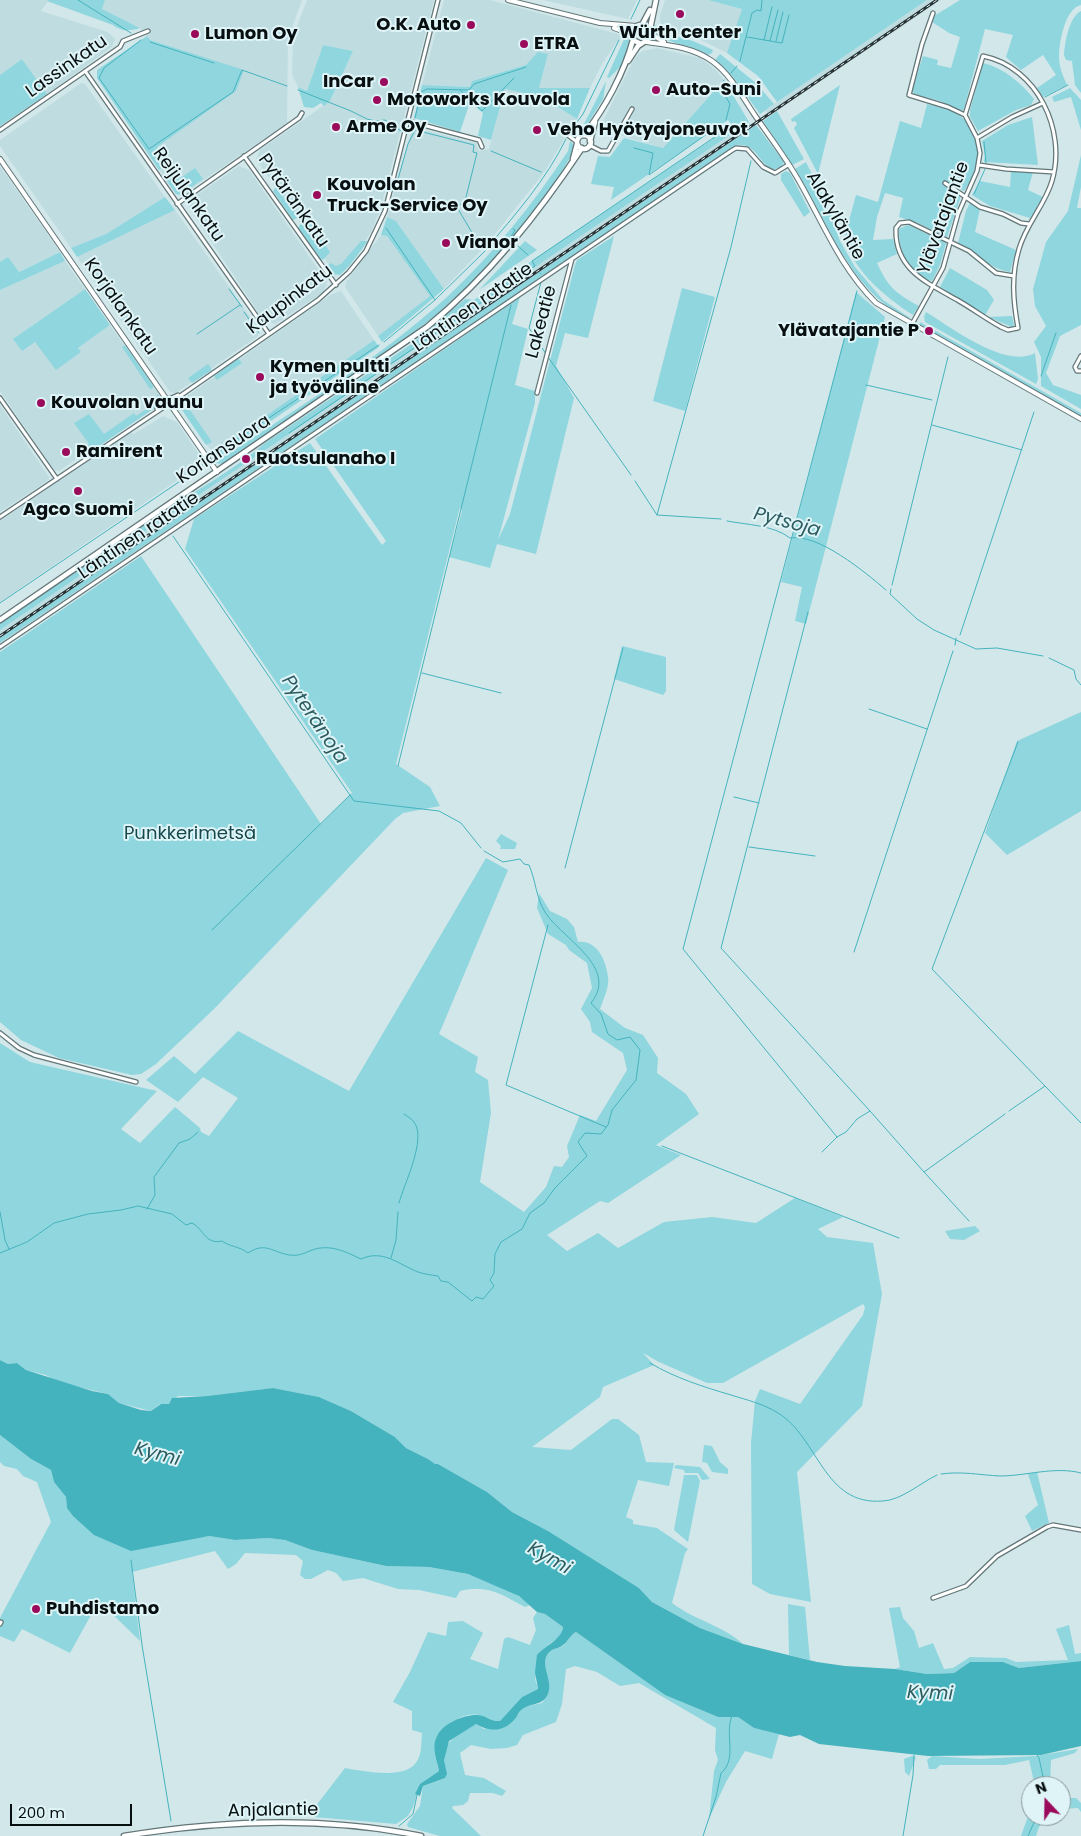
<!DOCTYPE html>
<html>
<head>
<meta charset="utf-8">
<style>
  body { margin:0 }
  #map { position:relative; width:1081px; height:1836px; overflow:hidden; background:#d2e7e9; font-family:Poppins,sans-serif }
  canvas { display:block }
  .north { position:absolute; left:1021px; top:1776px; width:50px; height:50px; box-sizing:border-box; background:#dff4f7; border:1px solid #89989b; border-radius:50%; rotate:339deg; font-size:14px; font-weight:700; line-height:20px; text-align:center; color:#080f10 }
  .north::after { content:''; display:block; margin:auto; width:18px; height:22px; background:#9a0b5c; clip-path:polygon(50% 0,100% 100%,50% 72%,0 100%) }
  .scale { position:absolute; left:10px; top:1804px; width:122px; height:22px; box-sizing:border-box; border:2px solid #080f10; border-top:0; padding-left:6px; font-size:15px; line-height:18px; white-space:nowrap; color:#080f10; -webkit-text-stroke:4px #dff4f7; paint-order:stroke }
</style>
</head>
<body>
<div id="map">
<canvas width="1081" height="1836"></canvas>
<div class="north">N</div>
<div class="scale">200 m</div>
</div>
<script>
const ctx = document.querySelector('canvas').getContext('2d');
ctx.lineJoin = 'round';
function fillPath(path, color) { ctx.fillStyle = color; ctx.fill(path, 'evenodd'); }
function trace(path, color, width, dash) { ctx.strokeStyle = color; ctx.lineWidth = width; ctx.lineCap = dash ? 'butt' : 'round'; ctx.setLineDash(dash || []); ctx.stroke(path); }
function write(font, color, halo, rows, align = 'center') {
  ctx.font = font + ' Poppins,sans-serif'; ctx.lineWidth = 4; ctx.setLineDash([]); ctx.textBaseline = 'middle'; ctx.strokeStyle = halo; ctx.fillStyle = color; for (const [text, x, y, turn = 0] of rows) {
    ctx.save(); ctx.translate(x, y); ctx.rotate((+turn || 0) * Math.PI / 180); ctx.textAlign = isNaN(turn) ? turn : align; if (halo) ctx.strokeText(text, 0, 0); ctx.fillText(text, 0, 0); ctx.restore();
  }
}
fillPath(new Path2D(`
  M0,0H49L41,11L108,32L115,39L112,47L47,94L22,59L0,75Z
  M105,0H302L288,39L287,123L182,195L176,194L148,153L244,71L150,40L140,28L102,9Z
  M307,0H434L381,207L371,232L345,269H332L256,159L260,150L330,101L353,51L323,45L307,91L298,87L292,74L293,37Z
  M444,0H490L622,35L602,64L590,88H539L548,54L526,65L472,81L470,87L422,85Z
  M543,0H637L628,19Z
  M665,0H708L743,9L727,53L699,39L672,32L664,27L660,22V15Z
  M927,0H941L769,116L765,111L774,104Z
  M657,48L700,58L715,69L724,80L663,148L599,129L634,59L642,51Z
  M81,83L85,84L165,197L106,234L71,248L0,146V140Z
  M505,89L542,97L577,119L543,174L487,244L444,289L396,221L387,217L411,131L416,128L476,143L479,151L489,149Z
  M749,122L753,127L0,637V630Z
  M0,166L60,252L18,272L8,257L0,262Z
  M239,166L249,170L327,282L324,292L275,324L264,321L189,208L191,199Z
  M175,210L258,328V336L176,393L170,392L77,257Z
  M381,235L387,236L431,296L378,336L345,287L346,282Z
  M65,261L85,289L13,339L81,352L78,348L110,325L161,397L159,403L59,471L54,470L0,391V290Z
  M341,291L374,340L213,453L182,408L183,399L332,294Z
  M0,405L49,477V480L0,512Z
  M163,416L177,422L204,462L0,602V521L130,432L134,434Z`), '#bfdde1');
fillPath(new Path2D(`
  M49,0H105L102,9L140,28C130,31 122,32 113,25L47,1Z
  M708,0H927L777,102L758,76L727,53L742,9Z
  M960,0H1081V5C1065,8 1059,43 1059,57C1059,67 1063,76 1067,85L1043,97L1037,88L1056,75L1043,55L1021,70L1006,57L1013,35L985,29L964,109L961,111L940,101L914,94L912,90L923,56L938,60L937,65L951,68L960,37L949,33L932,22L934,16Z
  M1081,11V93L1075,85L1072,61L1066,60L1064,55C1065,42 1069,17 1081,11Z
  M652,23L664,33L693,41L713,50L712,53L708,55L654,35Z
  M626,35L630,42L622,65L609,78L607,77Z
  M147,36L150,40L244,70L236,91L157,147L168,164L159,170L97,78V70Z
  M323,45L353,51L330,101L324,106L321,103L313,108L304,107L298,87L307,91Z
  M538,52L548,54L539,88H590L577,119L542,97L505,89L491,140L478,136L483,113L470,102L460,132L414,118L422,85L470,87L472,81L526,65Z
  M720,54L756,83L774,104L760,114L732,76L715,60Z
  M22,59L47,94L0,126V75Z
  M983,63C1004,68 1021,83 1034,99L1031,105L1016,110L978,131L970,117V110Z
  M724,80L749,122L0,630V623C55,586 109,547 164,511C198,489 234,470 265,443L413,343L465,299L474,300L732,126L728,120L611,200L614,187L591,184L598,156L610,157L624,138L663,148Z
  M606,81L603,99L587,125L584,124Z
  M840,85L818,174L794,128L797,124L795,121L792,122L791,119Z
  M1070,88L1081,100V130L1071,97L1054,102L1052,97Z
  M927,104C937,106 948,109 957,114C971,121 981,147 978,163C975,173 970,182 964,191L946,182L960,195V199L947,237L918,223L899,217L903,198L885,193L877,217L873,240L893,239L897,254L877,263C888,287 895,293 919,306L913,315C884,296 856,273 844,239L856,195L878,202L900,121L921,128Z
  M777,111L804,159L792,165L763,121Z
  M1032,117L1038,165L984,162L985,155L982,141L1008,125Z
  M756,125L784,162L781,167L772,170C759,163 756,143 737,145L0,643V637Z
  M570,141L574,145L572,154L556,182L513,238L472,282L436,315L396,346L223,464L215,463C293,410 377,361 447,297C493,254 533,204 568,151Z
  M1081,155V187L1077,208H1081V325L1060,336L1046,373L1053,385L1081,395V409L1041,386V357L1034,342L1046,326L1035,306L1033,289L1046,242L1068,211Z
  M806,162L827,205L840,241L855,267L883,300L910,318L906,319C848,287 828,222 795,169Z
  M195,168L203,179L180,195L176,194L163,176L172,170L179,179Z
  M786,171L790,173L810,212L804,217L781,180V174Z
  M1011,172H1033L1028,190L1043,197L1030,218L990,206L972,195L980,181L1010,187Z
  M276,187L298,218L293,220L273,191Z
  M165,197L175,210L77,257L71,248L106,234Z
  M970,203L980,209L975,232L1016,250L1010,272C989,269 977,252 958,243L966,211Z
  M387,217L396,221L444,289L382,342L378,336L430,296L387,236L381,235Z
  M308,221L330,252L324,259L321,260L298,228L302,222Z
  M908,225L946,243L940,265L932,281C909,277 898,250 899,229Z
  M614,236L588,338L565,333L556,366L574,398L536,554L497,544L490,568L449,557L462,511L460,507L396,764L430,787L440,806L403,813L395,819L214,1009L156,1064L141,1074L132,1075L59,1058L21,1040L0,1022V652L141,556L321,824L352,793L185,549L194,519L310,443L382,545L386,541L315,439L520,297L512,324L528,329L515,385L535,391V403L498,540L510,514L575,265L577,260Z
  M361,241H368L350,265L340,275L331,274L328,269V265L331,263L336,266L341,264Z
  M525,241L537,250L479,290Z
  M60,252L65,261L0,290V262L8,257L19,272Z
  M950,268L987,290L994,300L985,315L940,287Z
  M682,288L715,297L685,411L653,401Z
  M85,289L110,325L78,348L81,352L56,370L35,342L22,351L13,339Z
  M856,292L885,317L806,624L795,621L802,587L781,582Z
  M926,312C952,328 1005,369 1035,353L1038,379L1036,384L925,322L924,317Z
  M1012,316L1014,325L1012,327L988,317Z
  M920,322L1081,413V416L920,326Z
  M374,340L379,347L217,458L214,456L213,453Z
  M125,345L153,385V388L150,389L122,347Z
  M238,358L242,363L217,380L214,376Z
  M208,364L212,370L192,383L188,378Z
  M157,394L162,398L159,405L92,451H88L85,447L89,444L74,423L89,414L104,434L134,413L136,416L157,402Z
  M189,395L190,410L212,442L206,445L180,407L182,400Z
  M622,646L666,657V691L663,695L614,679Z
  M1081,712V811L1007,855L985,833L1017,741Z
  M501,834L517,843L515,849H500L501,846L496,841Z
  M486,858L508,870L439,1034L478,1057L475,1072L488,1080L491,1113L480,1182L524,1212L546,1187L554,1166L562,1167L569,1157L567,1146L580,1115L596,1121L627,1070L623,1053L592,1032L590,1022L581,1009L592,988L587,963L569,950L566,945L548,934L537,908L539,893L550,911L567,919L574,927L578,942C597,940 606,960 608,977C610,986 603,1000 600,1009L625,1028L643,1035L658,1058L657,1073L686,1094L699,1114L656,1145L681,1155L608,1203L600,1201L547,1235L567,1251L598,1233L618,1248L664,1222L712,1217L756,1223L795,1198L843,1217L818,1229L827,1237L873,1243L882,1294L862,1406L797,1472L811,1602L770,1594L752,1584L751,1443L755,1401L760,1389L800,1404L863,1315L865,1307L863,1304L723,1383H707L659,1362L643,1353L654,1365L603,1387L600,1397L532,1447L571,1450L612,1419H618L639,1435L646,1462L674,1463L669,1486L638,1480L626,1517L633,1520V1524L657,1528L688,1549L685,1553L672,1603C694,1620 722,1625 743,1644L700,1628L652,1602L639,1588L548,1531L512,1512L487,1492L438,1464L435,1465L428,1459L406,1448L395,1437L351,1411L319,1397L273,1388L207,1396H178L169,1404H160L151,1411L119,1403L108,1394L58,1382L46,1375L26,1370L17,1363L8,1364L0,1360V1043L30,1062L157,1091L121,1129L140,1143L175,1107L200,1128L201,1132L209,1136L238,1098L203,1077L178,1102L146,1080L174,1056L195,1074L238,1031L349,1091Z
  M975,1226L980,1231L964,1240L950,1239L945,1231Z
  M0,1435L31,1459L51,1470L54,1482L66,1497L67,1508L190,1538L209,1536L235,1540L268,1538L285,1540L312,1550L386,1566L429,1567L468,1574L503,1588L519,1596L530,1605L525,1607C502,1595 488,1584 460,1591L456,1598L419,1590L398,1589L363,1578L343,1581L336,1573L328,1570L311,1579H305L300,1575L303,1561L296,1555L245,1553L236,1564L228,1569L215,1551L132,1572L140,1641L102,1604L96,1606L70,1653L22,1629L14,1642L0,1636V1618L51,1522L37,1482L23,1476L17,1469L4,1466L0,1462Z
  M704,1445L712,1446L720,1462L728,1469V1474L712,1472L707,1463L702,1462Z
  M676,1465L700,1467L710,1479L702,1480L698,1473H685L684,1470L674,1468Z
  M1037,1472L1049,1523L1032,1531L1025,1516L1038,1505L1028,1474Z
  M684,1475H697L700,1481L688,1542L674,1530Z
  M788,1604L805,1607L810,1660L789,1655Z
  M900,1607L903,1618L914,1631L919,1648L933,1643L944,1669L953,1668L970,1657L1006,1658L1016,1662L1068,1660L1056,1629L1069,1625L1075,1654L1081,1653V1661L1019,1668L1003,1662H970L954,1673L927,1674L895,1669L900,1667L889,1608Z
  M537,1612L545,1614L563,1627L562,1632L559,1637L548,1645L535,1679L538,1689L522,1697L500,1721C492,1722 489,1718 482,1716C464,1710 449,1724 437,1735V1763L439,1771L420,1784L413,1807L408,1816L396,1824L314,1817L312,1811L345,1768C364,1771 411,1782 419,1757C422,1750 421,1741 422,1733L412,1730V1711L393,1702L410,1672L428,1632L446,1636L448,1622L463,1621L483,1633L470,1659L498,1669L504,1639L508,1637L530,1645L536,1630L533,1618Z
  M576,1632L665,1695L718,1717H738L754,1728L779,1734L772,1759L745,1751L726,1782L709,1819L714,1771L718,1760L715,1750L716,1728L639,1683L620,1686L597,1672L575,1666L566,1669L562,1704L556,1722L523,1735L517,1745L507,1748L491,1749L471,1745L460,1753L465,1775L484,1778L506,1791L502,1796L493,1793H470L468,1801L463,1805L453,1806L452,1808L481,1836H440L408,1827L407,1824L420,1806L423,1786L445,1778C447,1770 444,1765 444,1758C444,1740 462,1731 476,1724L484,1729L518,1715L521,1709L528,1706L542,1703C561,1683 533,1664 552,1650C555,1648 560,1648 563,1646C568,1642 570,1635 576,1632Z
  M1078,1749L1075,1753L1051,1760L1050,1786H1035L1029,1760L1005,1765H940L936,1769H929L927,1760L932,1756L979,1759L1035,1756Z
  M912,1756L916,1757L909,1776L905,1772L904,1759Z
  M1061,1798H1076L1081,1803V1812L1078,1808L1061,1809Z
  M1031,1808V1816L1047,1817L1039,1827L1036,1836H1021Z`), '#8fd6de');
fillPath(new Path2D(`
  M0,1360L8,1364L17,1363L26,1370L92,1391L108,1394L119,1403L141,1410L151,1411L161,1404H169L172,1398L207,1396L273,1388L319,1397L351,1411L395,1437L406,1448L428,1459L435,1464H438L487,1492L512,1512L548,1531L639,1588L652,1602L700,1628L743,1644L817,1662L845,1666L895,1669L927,1674L954,1673L970,1662H1003L1019,1668L1081,1661V1746L1041,1755L928,1756L819,1744L800,1735L790,1737L754,1728L738,1717H718L665,1695L576,1632C570,1635 568,1642 563,1645C560,1648 556,1648 552,1650C535,1662 556,1680 547,1696C542,1705 532,1703 524,1708C519,1710 518,1716 514,1720C503,1732 490,1732 476,1724L449,1741L444,1760L447,1774L445,1778L423,1786L420,1796L415,1794L420,1784L439,1771C437,1760 431,1747 437,1736C443,1723 465,1714 478,1715C487,1716 491,1722 500,1721L522,1697L538,1689L535,1672L537,1655C545,1646 562,1639 563,1627L545,1614L537,1612L519,1596L468,1574L429,1567L386,1566L312,1550L285,1540L268,1538L235,1540L209,1536L131,1551L94,1535L73,1516L67,1508L66,1497L54,1482L51,1470L31,1459L0,1435Z`), '#45b3be');
trace(new Path2D(`
  M78,0L131,33
  M631,19L640,0
  M747,37L782,43L789,15
  M141,40L104,68L99,78L149,149L233,92L242,70L287,86
  M764,40L772,7
  M770,41L778,10
  M776,41L783,12
  M150,42L214,63
  M740,61L752,13L757,10L761,11L762,0
  M731,73L737,66
  M724,80L720,87L730,104L726,120
  M298,90L351,111L367,119L375,121L385,120L401,131
  M460,90L482,111L514,78
  M1045,97L1068,85
  M415,118L421,92L427,89L469,90L474,84L526,67
  M571,130L583,114L619,40
  M984,142L986,163
  M634,148L653,153L649,175L721,124
  M491,151L541,172
  M398,179L408,144L415,130L474,145L473,152L477,153L465,201L457,207L458,209L477,241L486,249C515,215 546,180 566,139
  M974,194L985,169
  M386,228L435,300L485,251
  M509,240L515,230L513,229
  M518,246L528,255
  M540,273L541,274
  M541,282L529,328L546,354
  M229,289L242,307
  M244,312L259,333
  M197,334L240,305
  M384,342L435,300
  M548,357L631,475
  M1041,376L1056,333
  M866,385L932,400
  M932,425L1022,450
  M289,433L535,266L532,261L731,126
  M213,455L379,345
  M635,481L657,515L721,519
  M657,515L731,247L751,161
  M727,521C748,525 773,525 790,538C818,533 865,572 886,590
  M173,536L354,801L439,811L461,823L481,848
  M892,585L948,357
  M891,589L890,594L917,619L934,630L976,649L997,648L1043,656
  M0,603L201,467L205,461
  M808,612L721,948L870,1111
  M960,635L1034,412
  M955,645L956,638
  M1049,658L1074,670L1076,679L1081,685
  M422,673L501,693
  M869,709L927,729
  M1018,742L932,969L1045,1086
  M398,766L511,305
  M734,797L759,803
  M749,847L815,856
  M565,868L623,648
  M548,925L506,1085L606,1127
  M212,930L350,795
  M854,952L953,651
  M1009,1111L1045,1086L1081,1123
  M837,1137L683,949L857,291
  M662,1146L899,1238
  M822,1152L837,1137L846,1132L857,1119L870,1111L924,1172L1005,1114
  M924,1172L969,1221
  M399,1203C404,1184 427,1139 414,1122C412,1119 407,1116 404,1114
  M147,1209L155,1195L154,1177L179,1143L190,1139L198,1132
  M0,1212L5,1240L9,1249
  M0,1253L27,1242L54,1223L88,1214L121,1210L138,1206L172,1214L186,1225L192,1223C204,1229 205,1245 222,1241C230,1247 239,1246 248,1253C266,1241 273,1253 290,1255C302,1257 310,1249 320,1248C335,1246 348,1253 361,1259C383,1249 398,1264 418,1272C424,1274 431,1275 438,1276L441,1281L448,1282L472,1301L476,1297L483,1299L494,1286L490,1280L494,1273L495,1254L501,1242L522,1229L530,1213L544,1203L555,1188L587,1156L578,1142L585,1133L601,1134L608,1125L612,1110L636,1080L640,1050L630,1037L617,1040L608,1034L601,1014L591,1003C620,967 561,938 545,912C536,898 536,881 529,865L524,864L520,859L503,862L484,851
  M391,1258L396,1240L398,1212
  M650,1363C675,1378 704,1387 731,1395C747,1400 764,1404 778,1413C819,1438 823,1506 883,1501C902,1500 920,1483 937,1475
  M941,1474C962,1471 979,1475 1000,1476C1026,1476 1055,1466 1081,1473
  M131,1560L142,1645L171,1821
  M1036,1753L1039,1758L1045,1786
  M399,1826L413,1814L417,1795
  M703,1836L716,1797L721,1773C738,1759 724,1734 732,1716
  M903,1836L913,1775L914,1755
  M1028,1836L1037,1816`), '#45b3be', 1);
const minor = new Path2D(`
  M85,71L269,334
  M965,115L983,56C1037,67 1067,130 1052,181C1045,205 1026,224 1019,249C1011,276 1013,300 1018,328L1008,330L1001,327C986,319 973,309 959,301C928,283 894,270 896,228L900,223L909,222L969,251L996,273L1014,276
  M408,121L479,140L482,147
  M0,130L120,47L123,41L148,31
  M562,130L582,135
  M564,132L577,142
  M977,138L1012,117L1043,103
  M589,145L601,151H608L632,109
  M244,156L336,285
  M979,165L1006,169L1054,172
  M945,183L980,207L1003,214L1021,223L1029,224
  M177,204L299,118L302,113
  M912,324L943,268L958,214L977,171L980,153L977,138L965,115L948,107L909,95L922,44L933,13
  M1081,356L1075,367L1077,371H1081
  M537,393L572,259
  M0,398L57,479
  M157,409L167,400L178,395
  M0,517L170,403L318,300L349,272L366,251L385,211L438,0
  M0,647L731,151L736,148L747,149L763,167L775,173L788,165
  M0,1033L19,1048L34,1055L136,1082
  M933,1598L966,1586L997,1556L1047,1527L1053,1525L1081,1530
  M0,1624L1,1622`);
const tertiary = new Path2D(`
  M508,0L600,23L636,26
  M614,28L625,32L632,38
  M650,33L664,42
  M646,42C669,45 692,47 712,61C730,74 742,96 754,114C769,136 786,158 799,181C823,223 840,267 876,303L1081,419
  M0,159L217,472`);
const secondary = new Path2D(`
  M642,25L650,10
  M650,29L656,0
  M628,61L638,46L650,38L648,28L640,25C632,27 630,33 633,40L641,44
  M584,135C605,108 624,73 633,40
  M577 142a7 7 0 1 1 14 0a7 7 0 1 1-14 0Z
  M590,141L595,122
  M573,159L577,144
  M0,620L427,327C489,276 538,214 582,148
  M124,1836C222,1820 324,1816 421,1836`);
trace(minor, '#637678', 5.5);
trace(tertiary, '#637678', 6);
trace(secondary, '#637678', 7);
trace(minor, '#fff', 3);
trace(tertiary, '#fff', 4);
trace(secondary, '#fff', 4.5);
const rail = new Path2D(`
  M0,636L937,0`);
trace(rail, '#283133', 3);
trace(rail, '#dff4f7', 1, [4]);
for (const [x, y, r, color] of [
  [680,14,5,"#9a0b5c"],
  [471,25,5,"#9a0b5c"],
  [195,34,5,"#9a0b5c"],
  [524,44,5,"#9a0b5c"],
  [384,82,5,"#9a0b5c"],
  [656,90,5,"#9a0b5c"],
  [377,100,5,"#9a0b5c"],
  [336,127,5,"#9a0b5c"],
  [537,130,5,"#9a0b5c"],
  [317,195,5,"#9a0b5c"],
  [446,243,5,"#9a0b5c"],
  [929,331,5,"#9a0b5c"],
  [260,377,5,"#9a0b5c"],
  [41,403,5,"#9a0b5c"],
  [66,452,5,"#9a0b5c"],
  [246,459,5,"#9a0b5c"],
  [78,491,5,"#9a0b5c"],
  [36,1609,5,"#9a0b5c"]
]) { const dot = new Path2D(); dot.arc(x, y, r, 0, 2 * Math.PI); ctx.fillStyle = color; ctx.fill(dot); trace(dot, '#dff4f7', 2); }
write('bold 18px', '#080f10', '#dff4f7', [
  ["O.K. Auto",461,25,"right"],
  ["Würth center",680,33,"center"],
  ["Lumon Oy",205,34],
  ["ETRA",534,44],
  ["InCar",374,82,"right"],
  ["Auto-Suni",666,90],
  ["Motoworks Kouvola",387,100],
  ["Arme Oy",346,127],
  ["Veho Hyötyajoneuvot",547,130],
  ["Kouvolan",327,185],
  ["Truck-Service Oy",327,206],
  ["Vianor",456,243],
  ["Ylävatajantie P",919,331,"right"],
  ["Kymen pultti",270,367],
  ["ja työväline",270,388],
  ["Kouvolan vaunu",51,403],
  ["Ramirent",76,452],
  ["Ruotsulanaho I",256,459],
  ["Agco Suomi",78,510,"center"],
  ["Puhdistamo",46,1609]
], 'left');
write('18px', '#080f10', '#dff4f7', [
  ["Lassinkatu",67,67,-35],
  ["Reijulankatu",188,195,55],
  ["Pytäränkatu",293,201,55],
  ["Alakyläntie",835,216,60],
  ["Ylävatajantie",944,218,-70],
  ["Kaupinkatu",290,300,-37],
  ["Korjalankatu",120,307,55],
  ["Läntinen ratatie",473,308,-35],
  ["Lakeatie",542,322,-75],
  ["Koriansuora",224,450,-34],
  ["Läntinen ratatie",139,536,-34],
  ["Anjalantie",273,1811,-1]
]);
write('18px', '#16474c', '#dff4f7', [
  ["Punkkerimetsä",190,834]
]);
write('italic 19px', '#2c5b60', '#dff4f7', [
  ["Pytsoja",787,523,15],
  ["Pyteränoja",314,720,56],
  ["Kymi",157,1455,15],
  ["Kymi",549,1559,30],
  ["Kymi",930,1694,2]
]);
</script>
</body>
</html>
